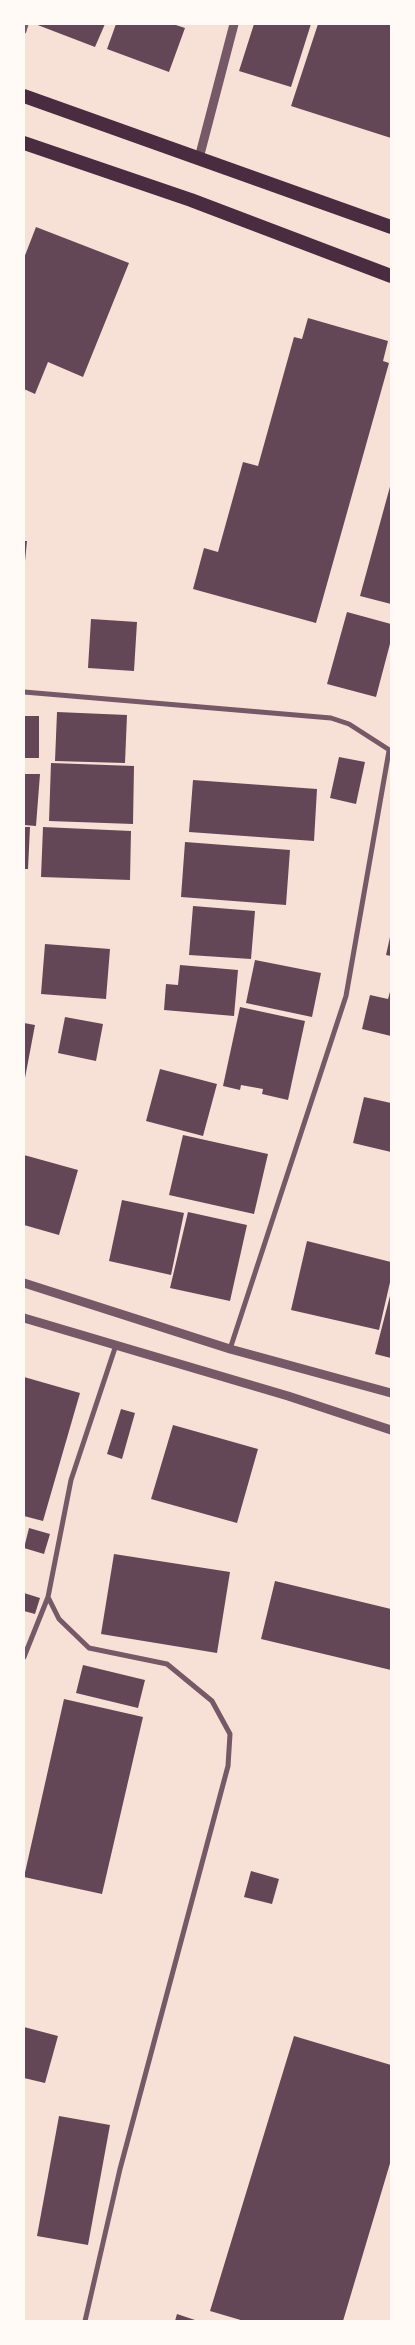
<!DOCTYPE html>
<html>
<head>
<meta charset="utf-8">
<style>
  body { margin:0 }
  #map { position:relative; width:415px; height:2345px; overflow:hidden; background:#f7e1d7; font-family:"Asap Condensed",sans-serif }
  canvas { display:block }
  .frame { position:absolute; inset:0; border:25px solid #fffaf5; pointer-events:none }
</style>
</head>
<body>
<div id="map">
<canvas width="415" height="2345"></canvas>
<div class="frame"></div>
</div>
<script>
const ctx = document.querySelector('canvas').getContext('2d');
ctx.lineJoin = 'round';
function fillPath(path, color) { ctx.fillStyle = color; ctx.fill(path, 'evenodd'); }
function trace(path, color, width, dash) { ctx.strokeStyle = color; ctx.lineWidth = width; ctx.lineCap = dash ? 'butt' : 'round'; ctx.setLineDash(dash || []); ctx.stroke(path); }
fillPath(new Path2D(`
  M35,24H105L95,47Z
  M116,24H173L185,28L169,72L107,49Z
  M254,24H311L291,87L239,71Z
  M318,24H391V138L291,106Z
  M36,227L129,263L83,377L48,362L35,394L24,389V258Z
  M308,318L388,341L383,361L389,363L316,623L193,589L204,548L218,552L243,462L258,466L294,337L302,339Z
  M391,483V604L360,596Z
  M24,541H27L25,561H24Z
  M347,612L391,624V640L376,697L327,684Z
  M91,619L137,622L134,671L88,668Z
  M57,712L127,715L125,763L55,761Z
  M24,716H39V758H24Z
  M339,757L365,762L356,804L330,798Z
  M51,763L134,766L133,824L49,821Z
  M24,774H40L36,826L24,825Z
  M193,780L317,789L314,841L189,832Z
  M24,827H30L28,869H24Z
  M43,827L131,831L130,880L41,877Z
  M185,842L290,850L286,905L181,897Z
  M193,906L255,911L251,959L189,955Z
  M390,937H391V956L386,955Z
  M45,944L110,949L106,999L41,994Z
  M255,960L321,973L312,1017L246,1003Z
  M180,965L238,970L234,1016L164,1010L166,984L178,985Z
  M391,988V1036L362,1029L370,995L388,999Z
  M240,1007L305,1021L288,1100L262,1094L263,1089L241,1085L240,1090L223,1086Z
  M65,1017L103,1024L96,1061L58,1053Z
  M24,1023L35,1025L25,1078H24Z
  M160,1069L217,1084L203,1136L146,1121Z
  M364,1097L391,1103V1152L353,1143Z
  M183,1135L268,1154L254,1214L169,1195Z
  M24,1155L78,1170L59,1235L24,1225Z
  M122,1200L184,1213L171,1275L109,1261Z
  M188,1212L247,1225L230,1301L170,1288Z
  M307,1241L391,1262V1278L379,1330L291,1310Z
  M391,1292V1358L375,1354Z
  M24,1377L80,1393L43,1521L24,1516Z
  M121,1409L135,1413L122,1459L107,1454Z
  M173,1425L258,1449L237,1523L151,1499Z
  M29,1528L50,1534L44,1554L24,1548Z
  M114,1554L230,1572L217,1653L101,1634Z
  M275,1581L391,1609V1670L261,1639Z
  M24,1593L40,1598L35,1614L24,1611Z
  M83,1665L145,1680L138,1708L76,1693Z
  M64,1699L143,1717L102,1894L24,1877Z
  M251,1871L279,1879L272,1904L244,1897Z
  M24,2027L58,2036L45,2083L24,2078Z
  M294,2036L391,2065V2160L343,2321H244L210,2311Z
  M59,2116L110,2125L88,2245L37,2236Z
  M177,2314L198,2321H175Z`), '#644757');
trace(new Path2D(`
  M24,31L26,24
  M24,692L331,718L349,724L391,751
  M230,1349L346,996L389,751
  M48,1597L59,1619L89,1648L167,1664L212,1701L230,1734L228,1766L120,2169L85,2321
  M24,1657L48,1597L71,1480L116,1345`), '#755966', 5);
trace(new Path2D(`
  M199,158L234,24
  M24,1283L230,1349L391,1393
  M24,1318L288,1396L391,1430`), '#755966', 9);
trace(new Path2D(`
  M24,96L391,227
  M24,143L191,200L391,276`), '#4a2c40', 14);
</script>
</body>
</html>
